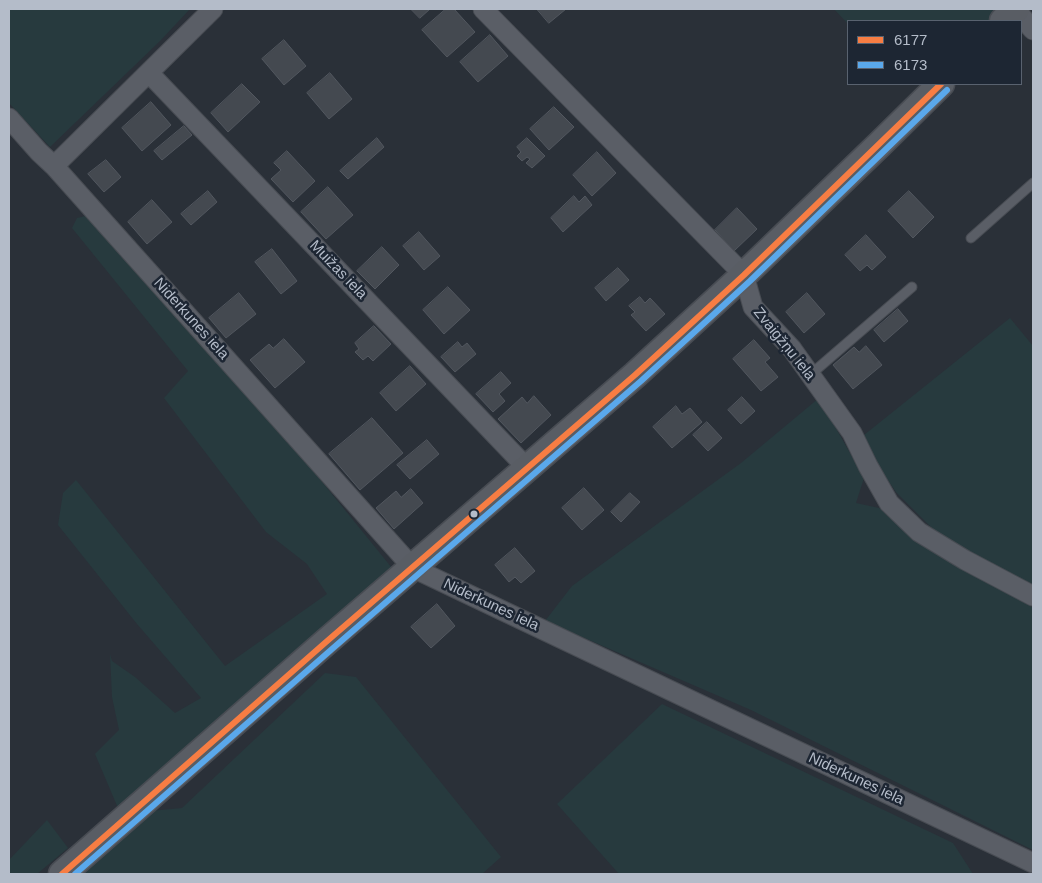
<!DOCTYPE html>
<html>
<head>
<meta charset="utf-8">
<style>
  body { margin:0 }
  #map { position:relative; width:1042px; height:883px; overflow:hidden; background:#2a3038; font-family:Helvetica,sans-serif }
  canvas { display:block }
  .frame { position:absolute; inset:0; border:10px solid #b4bcc9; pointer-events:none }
  .legend { position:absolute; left:847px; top:20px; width:175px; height:65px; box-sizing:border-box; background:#1d2633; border:1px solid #59626f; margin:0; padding:6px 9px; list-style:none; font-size:15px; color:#b4bcc9 }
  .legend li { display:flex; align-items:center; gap:10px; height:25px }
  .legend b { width:25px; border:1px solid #59626f }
</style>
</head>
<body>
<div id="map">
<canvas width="1042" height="883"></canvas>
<div class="frame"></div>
<ul class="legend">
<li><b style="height:6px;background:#f77d43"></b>6177</li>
<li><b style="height:6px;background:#5aa8eb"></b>6173</li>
</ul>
</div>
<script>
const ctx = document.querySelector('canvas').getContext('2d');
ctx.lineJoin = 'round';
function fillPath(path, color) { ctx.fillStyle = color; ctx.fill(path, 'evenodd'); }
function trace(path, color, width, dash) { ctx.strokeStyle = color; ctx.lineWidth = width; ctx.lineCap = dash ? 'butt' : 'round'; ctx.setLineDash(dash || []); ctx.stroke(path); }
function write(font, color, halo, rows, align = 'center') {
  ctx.font = font + ' Helvetica,sans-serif'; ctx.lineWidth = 5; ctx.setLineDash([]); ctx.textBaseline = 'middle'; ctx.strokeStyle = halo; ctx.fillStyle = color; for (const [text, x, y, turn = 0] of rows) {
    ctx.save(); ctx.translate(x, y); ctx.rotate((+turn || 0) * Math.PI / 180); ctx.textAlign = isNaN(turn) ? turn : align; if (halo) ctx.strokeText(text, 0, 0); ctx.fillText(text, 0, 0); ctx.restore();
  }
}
fillPath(new Path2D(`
  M9,9H190L160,41L50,147L9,103Z
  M834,9H1000L988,21H848V24Z
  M103,212L392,568L118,808L95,754L119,730L112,697L110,654L112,661L135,677L175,713L201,698L137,624L58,525L63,493L76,480L225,666L327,594L307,564L266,532L164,398L188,371L72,228L77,218Z
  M1010,318L1033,346L1032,585L941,537L896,492L859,439Z
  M819,398L864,478L856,503L879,508L1033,608V850L751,710L545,621L572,586L741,463Z
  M325,673L356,677L501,857L482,874H79L150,811L182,808Z
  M662,704L953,843L973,874H619L557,804Z
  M47,820L68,848L37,874H9V860Z`), '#273a3e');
const building = new Path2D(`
  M411,9H430L420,18Z
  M446,9H454L475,32L447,57L422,30Z
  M537,9H566L549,23Z
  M490,35L508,56L478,82L460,62Z
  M284,40L306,66L284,85L262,59Z
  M330,73L352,99L329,119L307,93Z
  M242,84L260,102L228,132L211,113Z
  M151,102L171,125L142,151L122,128Z
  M554,107L574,127L549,150L530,129Z
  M184,126L192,135L162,160L154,151Z
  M377,138L384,147L348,179L340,171Z
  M527,138L545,156L532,168L526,163L530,159L527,157L522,161L517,156L521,152L517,147Z
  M287,151L315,181L293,202L271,179L281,170L274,163Z
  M597,152L616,173L592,196L573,175Z
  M106,160L121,177L104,192L88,174Z
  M328,187L353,215L326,239L301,212Z
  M208,191L217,202L191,225L181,214Z
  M909,191L934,217L913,238L888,211Z
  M574,196L579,202L585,196L592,205L563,232L551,218Z
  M152,200L172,222L147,244L128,222Z
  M737,208L757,229L734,251L715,230Z
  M419,232L440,256L424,270L403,246Z
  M866,235L886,257L872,270L867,265L860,271L845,255Z
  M382,247L399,265L375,289L357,271Z
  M272,249L297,281L281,294L255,262Z
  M618,268L629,280L606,301L595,288Z
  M448,287L470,310L444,334L423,310Z
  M239,293L256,314L226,338L209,318Z
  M807,293L825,314L804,333L786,312Z
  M640,297L645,303L650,298L665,314L646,331L631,315L635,312L629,306Z
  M898,309L908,321L884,342L874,330Z
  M374,326L391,344L373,361L368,356L363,360L355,352L359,349L355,343Z
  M284,339L305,362L275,388L250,360L269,344L273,348Z
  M754,340L770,358L765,362L778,377L761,391L733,359Z
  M458,342L462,347L467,343L476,354L455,372L441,357Z
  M866,346L882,365L853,389L833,365L854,347L859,352Z
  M410,366L426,384L396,411L380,393Z
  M501,372L511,383L499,394L505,401L493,412L476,394Z
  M534,396L551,415L521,443L498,419L522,397L527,403Z
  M742,397L755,411L741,424L728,410Z
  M676,406L682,414L690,408L702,422L672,448L653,427Z
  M372,418L403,453L360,490L329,454Z
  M707,422L722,438L708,451L693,435Z
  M427,440L439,454L410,479L397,465Z
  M584,488L604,510L582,530L562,508Z
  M411,489L423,503L394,529L376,508L396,491L401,497Z
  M630,493L640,502L621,522L611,512Z
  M515,548L535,571L521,583L515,577L509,582L495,565Z
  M437,604L455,626L431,648L411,627Z`);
fillPath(building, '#444950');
trace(building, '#52575f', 1);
const lane = new Path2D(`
  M971,238L1033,183
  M810,375L912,287`);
const street = new Path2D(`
  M483,9L744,275L753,307L792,349L852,433L868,466L889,503L919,532L965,560L1033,596
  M1015,9L1033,30
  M149,73L527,468
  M9,118L39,152L54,166L413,568L1033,863
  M54,166L213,9`);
const secondary = new Path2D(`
  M1003,21L1016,9
  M62,874L326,642L635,375L744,275L880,144L941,84`);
trace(lane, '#484c53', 11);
trace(street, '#484c53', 21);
trace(secondary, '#484c53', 29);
trace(lane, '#5a5e66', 9);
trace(street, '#5a5e66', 19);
trace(secondary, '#595d64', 26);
trace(new Path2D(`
  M62,874L326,642L635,375L744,275L941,84`), '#f77d43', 6);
trace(new Path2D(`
  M75,874L332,649L641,381L750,281L947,90`), '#5aa8eb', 6);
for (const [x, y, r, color] of [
  [474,514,4.5,"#b4bcc9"]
]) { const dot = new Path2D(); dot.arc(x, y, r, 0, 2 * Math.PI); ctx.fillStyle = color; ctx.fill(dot); trace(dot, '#1d2633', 2); }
write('15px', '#b4bcc9', '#1d2633', [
  ["Muižas iela",338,270,46],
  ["Niderkunes iela",191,319,48],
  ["Zvaigžņu iela",784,344,51],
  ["Niderkunes iela",491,605,25],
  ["Niderkunes iela",856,779,25]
]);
</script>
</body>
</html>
